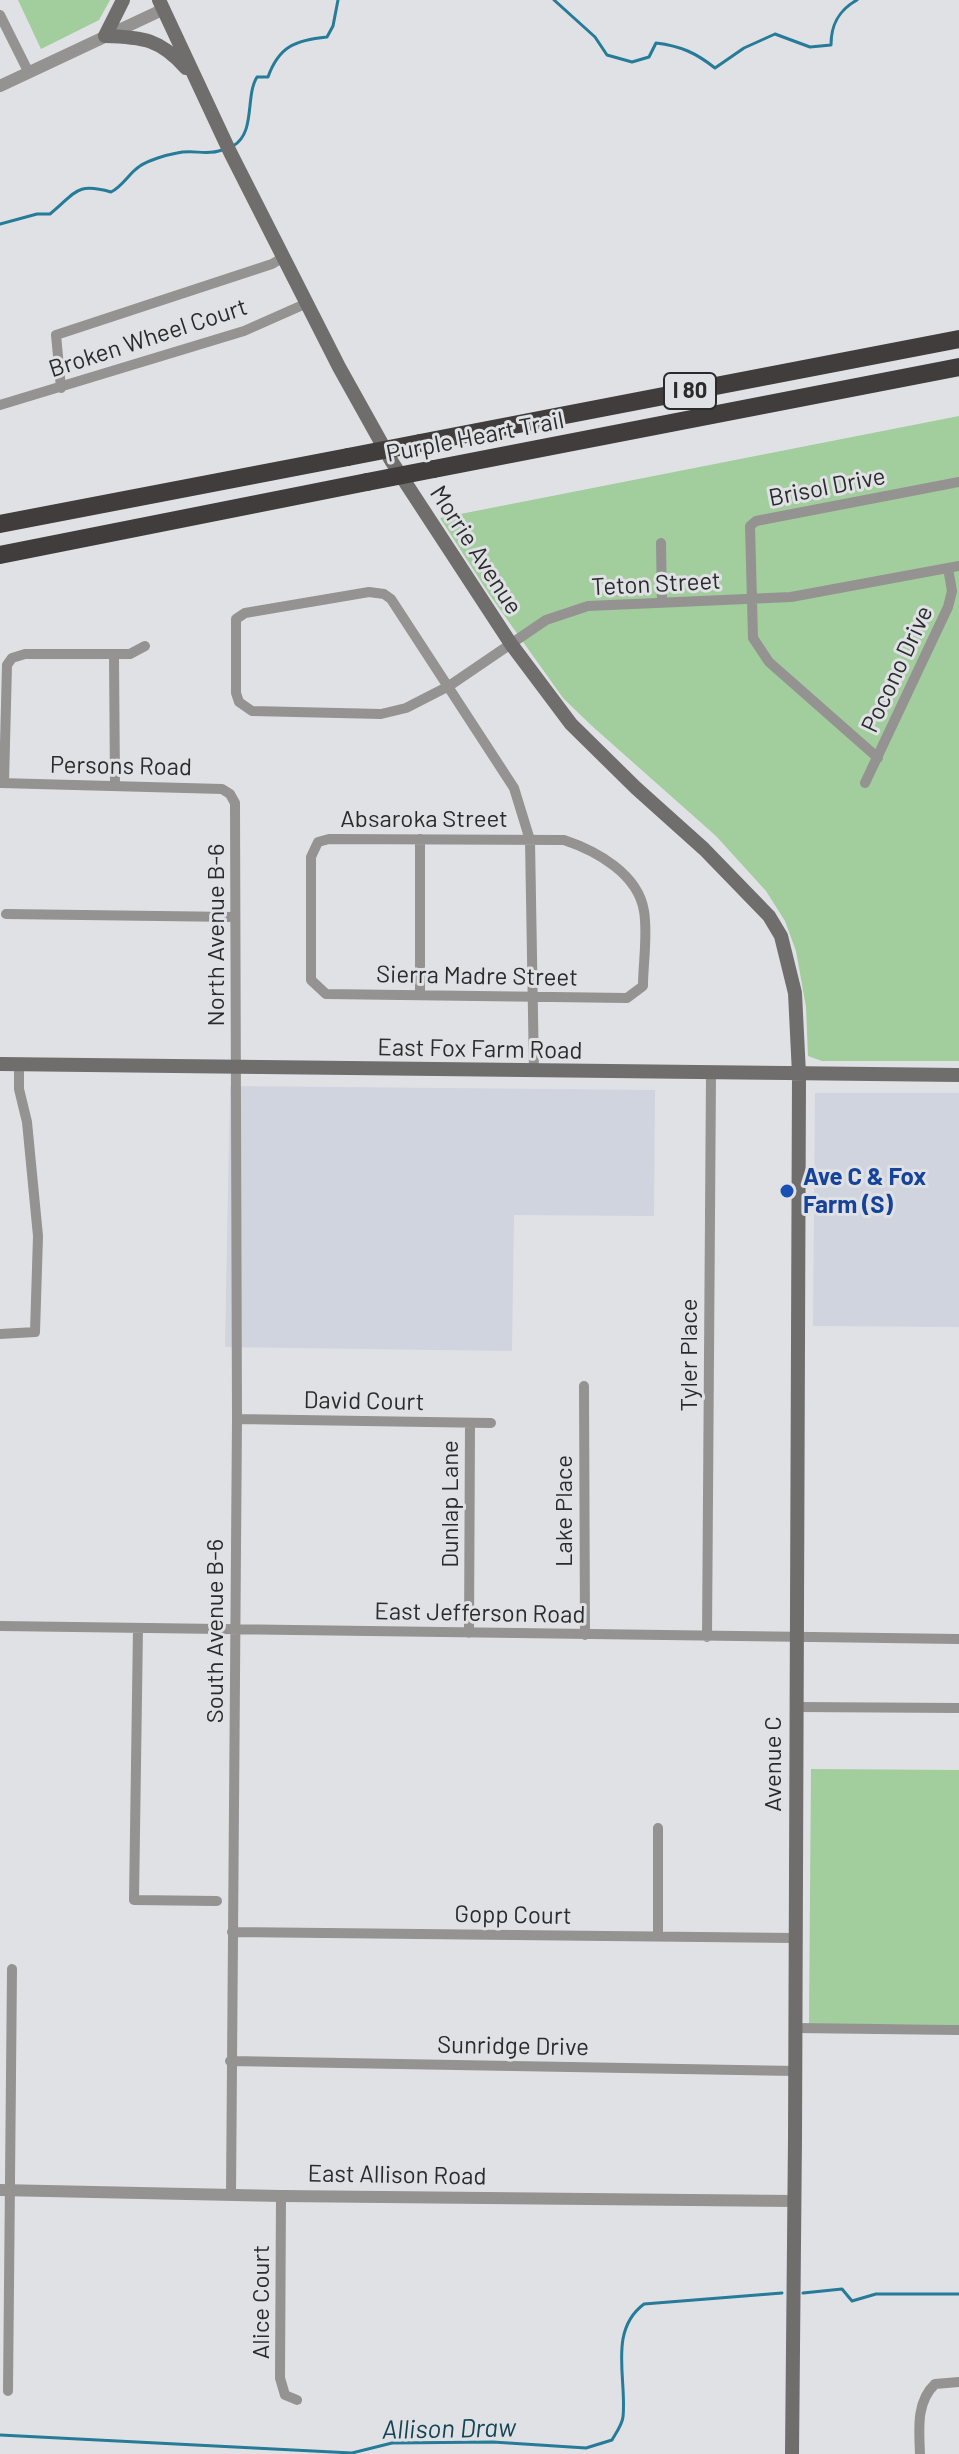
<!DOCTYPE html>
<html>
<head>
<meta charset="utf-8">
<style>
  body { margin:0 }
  canvas { display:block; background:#dfe1e4 }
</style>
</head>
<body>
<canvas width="959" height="2454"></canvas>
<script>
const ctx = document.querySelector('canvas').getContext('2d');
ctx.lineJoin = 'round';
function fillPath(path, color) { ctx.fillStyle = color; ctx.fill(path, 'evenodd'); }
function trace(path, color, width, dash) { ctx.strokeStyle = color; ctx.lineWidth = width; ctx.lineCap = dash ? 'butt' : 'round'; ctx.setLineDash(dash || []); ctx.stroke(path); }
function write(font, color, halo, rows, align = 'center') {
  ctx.font = font + ' Barlow,sans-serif'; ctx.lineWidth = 6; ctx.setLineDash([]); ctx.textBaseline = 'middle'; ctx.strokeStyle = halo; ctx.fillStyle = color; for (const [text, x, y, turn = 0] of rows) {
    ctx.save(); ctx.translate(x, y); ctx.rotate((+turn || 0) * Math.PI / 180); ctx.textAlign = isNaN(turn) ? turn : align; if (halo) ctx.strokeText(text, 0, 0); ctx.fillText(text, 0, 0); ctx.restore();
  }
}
fillPath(new Path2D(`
  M230,1086L655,1090L654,1216L514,1215L512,1351L225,1347Z
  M815,1093H959V1327L813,1326Z`), '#cfd4de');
fillPath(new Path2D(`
  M18,0H110L99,20L41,49Z
  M959,416V1061H822L808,1056L806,1007L796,951L785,921L766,891L716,836L592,726L563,698L489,594L440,518Z
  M811,1769L959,1770V2025L809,2024Z`), '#a2cd9d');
trace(new Path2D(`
  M554,0L595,37L607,55L632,62L649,57L656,43C681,46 696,53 715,68L744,48L775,34L810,47L831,45C831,24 839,10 857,0
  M233,146C256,133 245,96 257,77H268C279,46 296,40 327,37L333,26L338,0
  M0,224L37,214H50C76,193 75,182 111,192C123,186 129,173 140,166C149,160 166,155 177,153C193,149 207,156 222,150
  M803,2293L842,2289L852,2301L876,2294H959
  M0,2435L352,2453L392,2443L493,2442L586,2448L612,2440C616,2433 622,2425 623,2417C627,2378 608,2331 644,2304L782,2293`), '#257b98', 3);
trace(new Path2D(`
  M0,15L28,71
  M61,388L56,335L272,264L282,258
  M0,405L244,331L305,304
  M661,543L662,602
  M114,655L115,786
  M878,758L769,662L753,638L750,526L756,521L959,482
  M0,783L222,789L230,794L235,803L237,1419L231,2194
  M4,783L7,665L12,658L25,654H130L145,646
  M865,783L948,607L952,591L948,568
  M329,839L564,840C597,851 638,874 644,911C648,935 643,963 643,986L627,998L326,994L311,980V857L318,842Z
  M420,839V995
  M6,914L235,917
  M534,1072L530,840L514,788L391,599L384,594L369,592L245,613L236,619V693L239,702L252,711L381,714L406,708L449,686L546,620L588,606L791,597L959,566
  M0,1334L35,1332L38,1236L27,1122L19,1089V1065
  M584,1386L585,1635
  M237,1419L491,1423
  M0,1626L959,1639
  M138,1628L134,1900L217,1901
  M469,1633L470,1423
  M707,1637L711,1074
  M795,1707L959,1708
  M232,1932L794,1938
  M658,1936V1828
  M795,2028L959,2030
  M230,2061L795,2071
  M281,2196L280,2378L285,2395L297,2400
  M8,2391L12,1969
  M920,2454C919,2429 916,2402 935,2384L959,2382`), '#949392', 10);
trace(new Path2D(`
  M0,86L164,9
  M0,2190L281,2196L793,2201`), '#949392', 12);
trace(new Path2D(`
  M123,0L105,36C143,37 160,39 186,68
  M159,0L230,152L339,367L392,462L511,644L571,724L636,788L704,849L769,916L781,936L795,993L799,1074L795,2138L792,2454
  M0,1064L959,1075`), '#706d6d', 14);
trace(new Path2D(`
  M420,443L959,339
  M434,469L959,367
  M0,524L348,457
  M0,555L367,482`), '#413d3c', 18);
trace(new Path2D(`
  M348,457L420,443
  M367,482L434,469`), '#413d3c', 18);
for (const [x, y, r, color] of [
  [787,1191,8,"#1a4fb4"]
]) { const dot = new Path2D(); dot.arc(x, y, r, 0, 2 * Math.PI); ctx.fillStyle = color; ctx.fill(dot); trace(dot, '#dfe1e4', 3); }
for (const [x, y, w] of [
  [690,391,52]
]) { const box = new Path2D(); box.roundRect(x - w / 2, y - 18, w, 36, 6); ctx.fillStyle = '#dfe1e4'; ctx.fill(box); trace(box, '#2a2b2c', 2); }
write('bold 22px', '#2a2b2c', null, [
  ["I 80",690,391]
]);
write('24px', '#2a2b2c', '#dfe1e4', [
  ["Broken Wheel Court",148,338,-18],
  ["Purple Heart Trail",475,437,-11],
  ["Brisol Drive",827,487,-11],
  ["Morrie Avenue",476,550,57],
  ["Teton Street",656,584,-3],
  ["Pocono Drive",897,669,-65],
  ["Persons Road",121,766,1],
  ["Absaroka Street",424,819],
  ["North Avenue B-6",216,935,-90],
  ["Sierra Madre Street",477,976,1],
  ["East Fox Farm Road",480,1049,1],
  ["Tyler Place",689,1355,-90],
  ["David Court",364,1401,1],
  ["Dunlap Lane",450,1504,-90],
  ["Lake Place",564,1511,-90],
  ["East Jefferson Road",480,1613,1],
  ["South Avenue B-6",215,1631,-90],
  ["Avenue C",773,1764,-90],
  ["Gopp Court",513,1915,1],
  ["Sunridge Drive",513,2046,1],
  ["East Allison Road",397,2175,1],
  ["Alice Court",261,2302,-90]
]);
write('bold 24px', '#164399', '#dfe1e4', [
  ["Ave C & Fox",803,1177],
  ["Farm (S)",803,1205]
], 'left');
write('italic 26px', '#144455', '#dfe1e4', [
  ["Allison Draw",449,2429,-1]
]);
</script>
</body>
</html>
